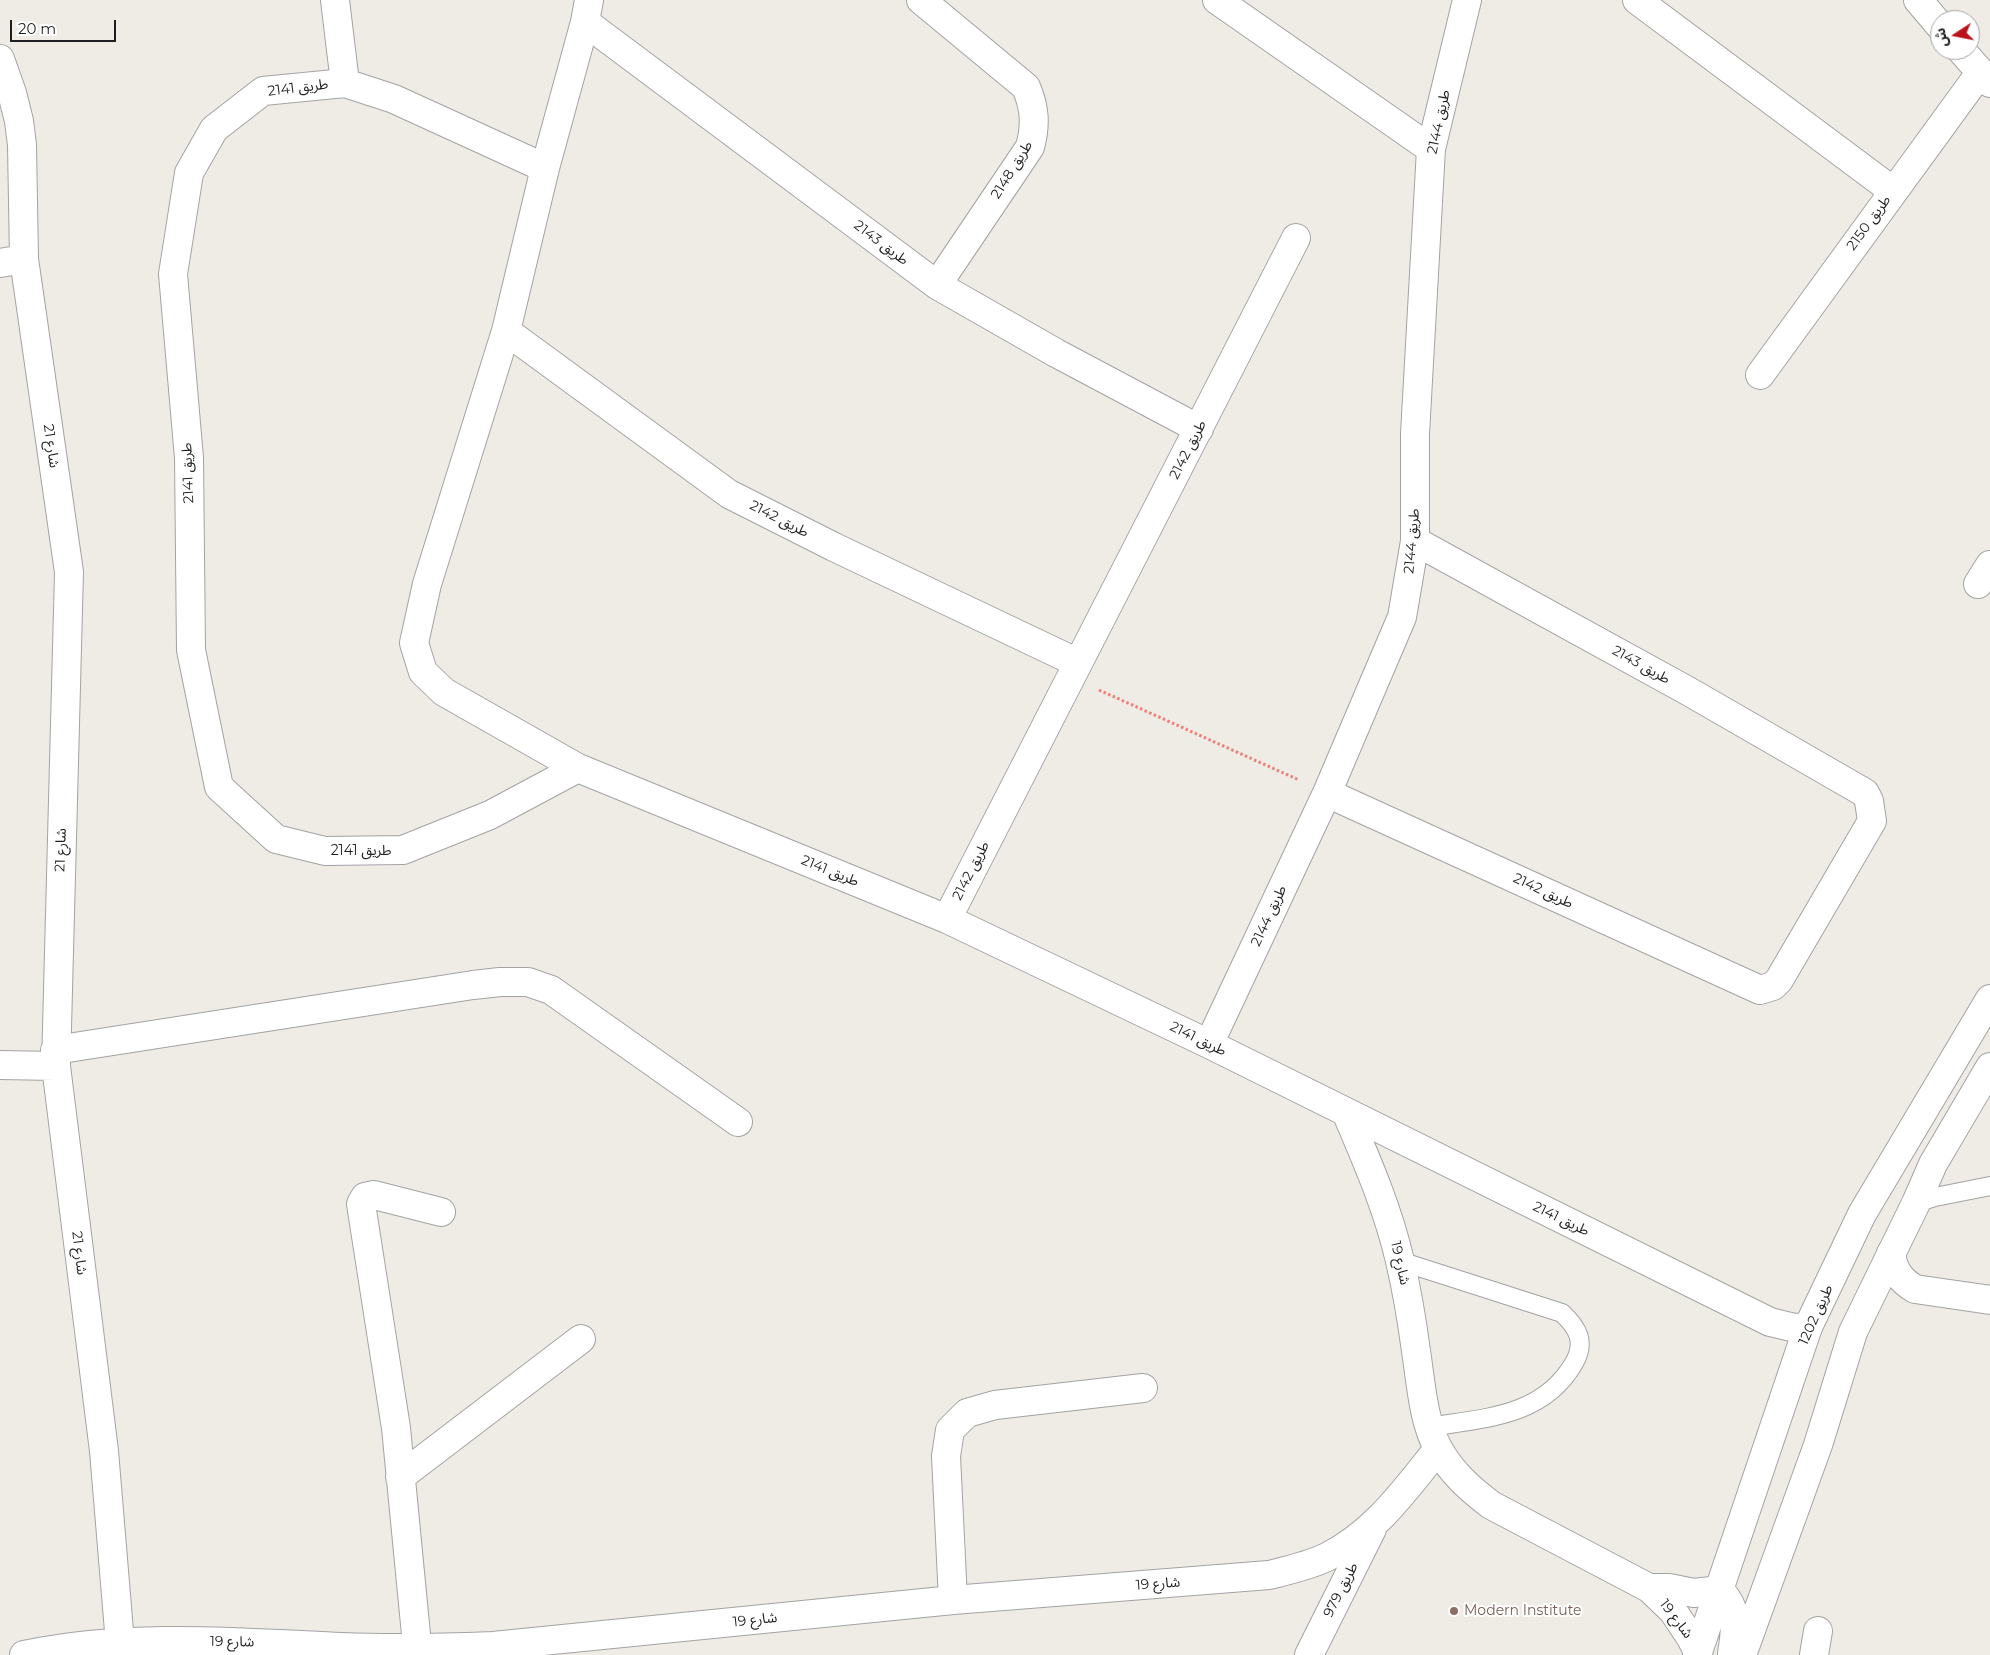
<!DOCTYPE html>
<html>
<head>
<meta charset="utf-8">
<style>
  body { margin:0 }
  #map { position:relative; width:1990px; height:1655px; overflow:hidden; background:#efece6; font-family:Montserrat,"Noto Sans Arabic",sans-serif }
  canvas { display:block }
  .north { position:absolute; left:1930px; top:10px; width:50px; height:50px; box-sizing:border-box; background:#fff; border:1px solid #a5a5a5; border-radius:50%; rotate:259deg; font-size:14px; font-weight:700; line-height:20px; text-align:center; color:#1f1f1f }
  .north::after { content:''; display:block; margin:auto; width:18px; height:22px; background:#bc1219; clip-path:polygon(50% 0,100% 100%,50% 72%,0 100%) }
  .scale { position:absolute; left:10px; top:20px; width:106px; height:22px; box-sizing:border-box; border:2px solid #1f1f1f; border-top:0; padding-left:6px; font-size:15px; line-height:18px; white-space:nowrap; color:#1f1f1f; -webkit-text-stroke:4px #fff; paint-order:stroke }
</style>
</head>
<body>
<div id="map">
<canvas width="1990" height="1655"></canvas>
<div class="north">ش</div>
<div class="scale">20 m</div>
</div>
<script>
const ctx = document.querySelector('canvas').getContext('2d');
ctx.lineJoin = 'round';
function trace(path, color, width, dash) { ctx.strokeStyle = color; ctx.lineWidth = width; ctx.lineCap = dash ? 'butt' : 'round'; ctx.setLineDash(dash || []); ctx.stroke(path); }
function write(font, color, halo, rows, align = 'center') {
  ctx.font = font + ' Montserrat,"Noto Sans Arabic",sans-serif'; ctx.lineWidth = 4; ctx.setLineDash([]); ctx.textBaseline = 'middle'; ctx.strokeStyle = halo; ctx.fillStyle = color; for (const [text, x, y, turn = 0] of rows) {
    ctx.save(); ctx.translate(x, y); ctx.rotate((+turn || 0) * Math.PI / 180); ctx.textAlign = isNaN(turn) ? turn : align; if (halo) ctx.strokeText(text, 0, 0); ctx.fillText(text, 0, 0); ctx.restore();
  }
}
const service = new Path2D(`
  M1916,1203L1935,1197L1990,1186
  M1400,1261L1562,1313C1578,1328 1586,1342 1574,1363C1543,1417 1484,1418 1429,1427`);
const minor = new Path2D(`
  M335,0L345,83
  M589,0L585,22L545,168L506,331L427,584L414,643L423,672L444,692L578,768L947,919L1209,1044L1770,1322L1795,1328L1808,1327
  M921,0L1026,87C1035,108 1036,125 1030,147L937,285
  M1217,0L1431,149
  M1637,0L1893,191
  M1918,0L1940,26
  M585,22L937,285L1056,353L1199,429
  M1961,50L1990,83
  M0,59L12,93L19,121L22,145L24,259L69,572L56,1066L104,1451L121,1655
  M545,168L394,99L345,83L263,91L214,129L189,173L173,274L189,458L191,650L219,787L276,839L325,851L403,850L490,815L578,768
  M0,263L24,259
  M506,331L729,494L834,547L1078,663
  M1760,375L1980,73
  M1978,584L1990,565
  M1327,793L1760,990L1773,986L1779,980L1872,821L1869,801L1865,793L1688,691L1415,541
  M947,919L1296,238
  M1209,1044L1327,793L1402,617L1415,541V434L1431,149L1467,0
  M55,1050L473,985L500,982H528L551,990L738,1122
  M0,1065L56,1066
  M1346,1112C1367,1161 1388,1209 1400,1261C1407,1291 1412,1321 1416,1351C1421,1383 1423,1422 1439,1450C1452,1473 1470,1489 1491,1505L1649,1588L1673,1611L1691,1638L1698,1652
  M1891,1253C1893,1270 1900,1280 1915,1289L1990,1300
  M400,1477L581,1339
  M1649,1588H1669L1694,1593L1720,1590
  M953,1600L946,1456L950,1430L967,1413L995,1405L1143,1388
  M24,1655C128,1633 236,1642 341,1647C392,1649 442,1648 493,1646L953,1600L1269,1575C1289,1570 1308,1566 1327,1557C1375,1533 1405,1490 1438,1449
  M418,1655L396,1428L361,1204L365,1197L374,1195L441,1212
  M1309,1655L1372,1529
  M1814,1655L1818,1631`);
const tertiary = new Path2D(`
  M1720,1590C1739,1611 1736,1627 1732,1654
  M1697,1655L1808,1327L1862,1214L1990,999
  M1742,1655L1818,1445L1853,1332L1916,1203L1933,1164L1990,1067`);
trace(service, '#a3a3a3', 20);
trace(minor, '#a3a3a3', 30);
trace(tertiary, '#a3a3a3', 30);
trace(new Path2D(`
  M1099,690L1299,780`), '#ee8078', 3, [2.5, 2.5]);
trace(service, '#fff', 18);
trace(minor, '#fff', 28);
trace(tertiary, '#fff', 28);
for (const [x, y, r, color] of [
  [1454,1611,5,"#8d6e63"]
]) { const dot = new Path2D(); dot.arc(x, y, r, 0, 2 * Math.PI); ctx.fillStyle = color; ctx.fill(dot); trace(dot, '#fff', 2); }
write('14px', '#1f1f1f', '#fff', [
  ["طريق 2141",298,88,-7],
  ["طريق 2144",1439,122,-78],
  ["طريق 2148",1012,170,-58],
  ["طريق 2150",1869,223,-54],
  ["طريق 2143",881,243,37],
  ["شارع 21",51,446,82],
  ["طريق 2142",1188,450,-63],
  ["طريق 2141",188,473,-92],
  ["طريق 2142",779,519,27],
  ["طريق 2144",1412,541,-85],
  ["طريق 2143",1641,665,29],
  ["شارع 21",61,850,-88],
  ["طريق 2141",361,851],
  ["طريق 2141",830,871,22],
  ["طريق 2142",971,871,-63],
  ["طريق 2142",1543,891,25],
  ["طريق 2144",1269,916,-65],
  ["طريق 2141",1198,1039,26],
  ["طريق 2141",1561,1219,26],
  ["شارع 21",79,1253,83],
  ["شارع 19",1400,1263,77],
  ["طريق 1202",1816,1315,-66],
  ["شارع 19",1158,1584,-4],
  ["طريق 979",1341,1590,-63],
  ["شارع 19",1676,1619,53],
  ["شارع 19",755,1620,-6],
  ["شارع 19",232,1642,1]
]);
write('14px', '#785e54', '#fff', [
  ["Modern Institute",1464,1611]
], 'left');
</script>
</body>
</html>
